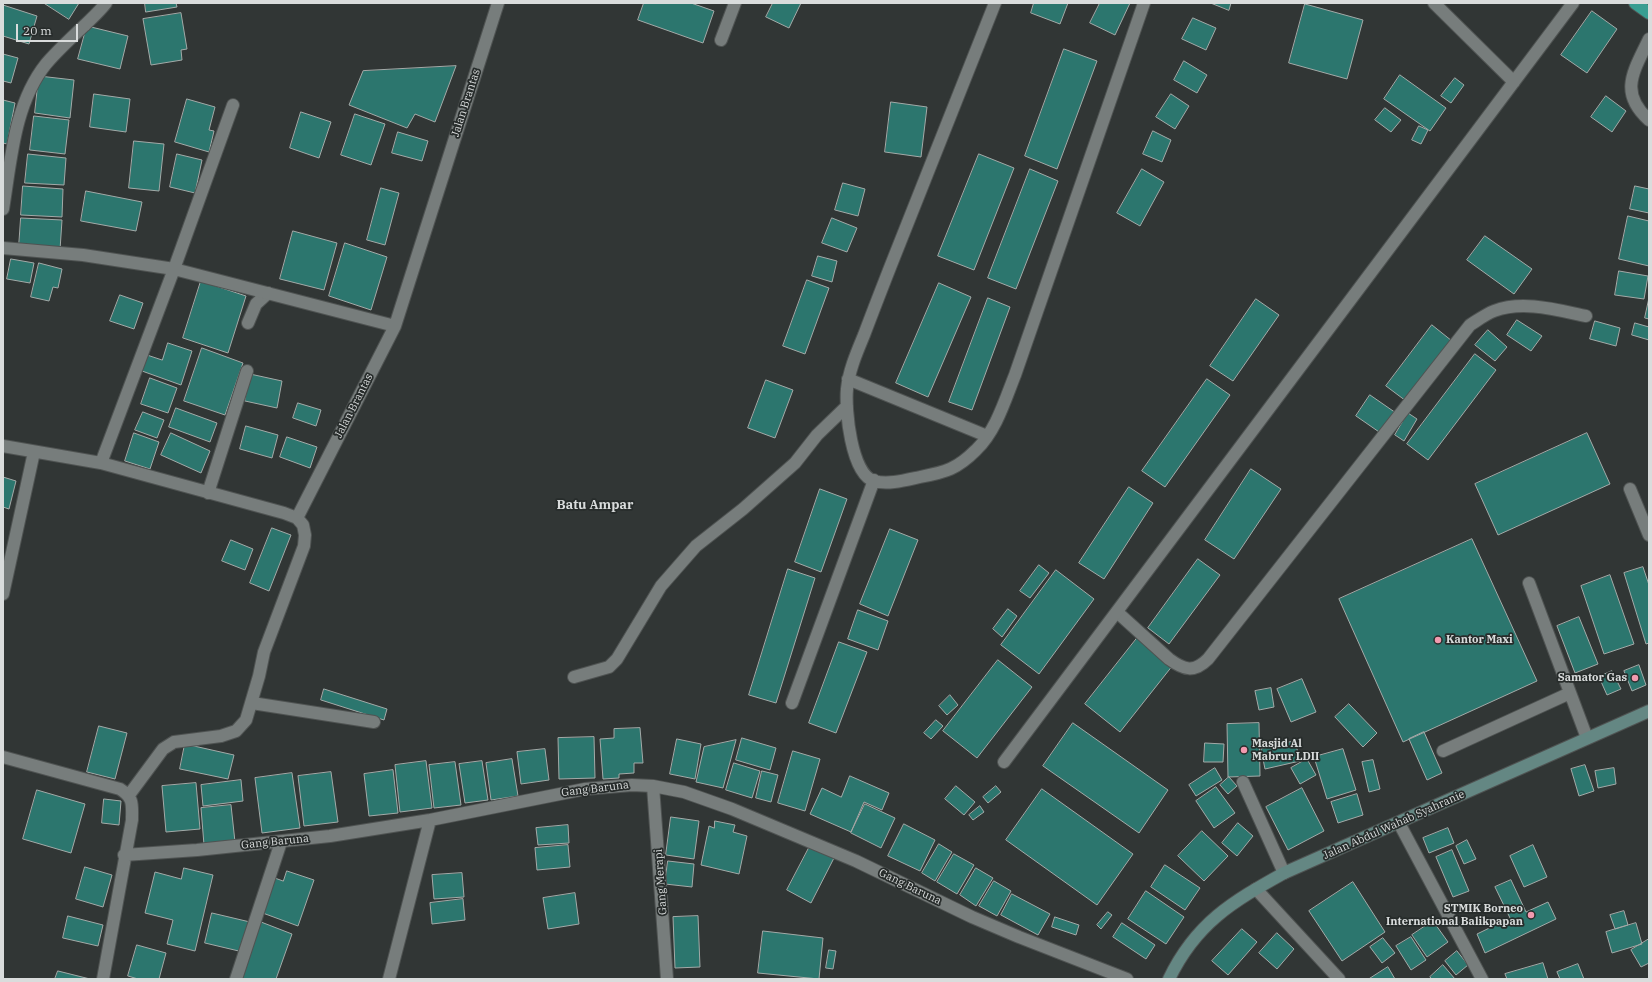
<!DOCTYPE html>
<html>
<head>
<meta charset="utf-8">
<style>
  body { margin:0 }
  #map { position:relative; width:1652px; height:982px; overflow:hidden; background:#313635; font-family:"IBM Plex Serif",serif }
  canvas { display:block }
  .frame { position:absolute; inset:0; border:4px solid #d9dcdc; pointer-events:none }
  .scale { position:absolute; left:16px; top:24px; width:62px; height:18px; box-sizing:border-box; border:2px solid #d9dcdc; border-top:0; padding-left:5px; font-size:12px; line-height:14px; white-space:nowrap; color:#d9dcdc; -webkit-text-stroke:3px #272c2b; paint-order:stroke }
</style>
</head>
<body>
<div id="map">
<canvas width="1652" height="982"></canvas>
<div class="frame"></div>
<div class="scale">20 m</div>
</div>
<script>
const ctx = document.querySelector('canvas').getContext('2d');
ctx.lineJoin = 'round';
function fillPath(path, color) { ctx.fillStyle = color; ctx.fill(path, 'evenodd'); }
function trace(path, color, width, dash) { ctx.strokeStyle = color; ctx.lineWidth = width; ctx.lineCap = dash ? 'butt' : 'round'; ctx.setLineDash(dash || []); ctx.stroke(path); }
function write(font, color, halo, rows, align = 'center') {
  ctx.font = font + ' "IBM Plex Serif",serif'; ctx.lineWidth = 3.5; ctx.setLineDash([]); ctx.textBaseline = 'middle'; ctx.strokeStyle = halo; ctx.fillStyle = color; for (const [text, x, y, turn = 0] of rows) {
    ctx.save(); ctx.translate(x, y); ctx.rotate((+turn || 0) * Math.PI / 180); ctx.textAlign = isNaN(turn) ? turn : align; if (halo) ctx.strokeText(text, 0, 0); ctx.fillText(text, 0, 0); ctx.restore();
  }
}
const building = new Path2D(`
  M44,3H79L69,19Z
  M145,3H176L177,7L146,12Z
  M644,3H691L714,11L703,43L638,20Z
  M773,3H801L789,28L766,17Z
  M1034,3H1068L1060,24L1031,13Z
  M1100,3H1130L1115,35L1090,23Z
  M1211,3H1231L1229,10Z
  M1305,4L1363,20L1347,79L1289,63Z
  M3,5L37,16L29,44L3,36Z
  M1592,11L1617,29L1587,73L1561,55Z
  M181,13L187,49L181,50L182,60L151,65L143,19Z
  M1193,18L1216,28L1206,50L1182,39Z
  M87,26L128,36L120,69L78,59Z
  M1064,49L1097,61L1057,169L1025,156Z
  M3,54L18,58L11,83L3,81Z
  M1184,61L1207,75L1197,93L1174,80Z
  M456,66L435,122L415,114L407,128L349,105L363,71Z
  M1400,75L1446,108L1430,131L1384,99Z
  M39,76L74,80L70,118L35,113Z
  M1455,78L1464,85L1451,103L1441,96Z
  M94,94L130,99L126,132L90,127Z
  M1171,94L1189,106L1175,129L1156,117Z
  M1606,96L1626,111L1612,132L1591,117Z
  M187,99L215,107L209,130L214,131L209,152L175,142Z
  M3,100L15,103L7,144L3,143Z
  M891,102L927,107L921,157L885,152Z
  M1385,108L1401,120L1391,132L1375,120Z
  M301,112L331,122L319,158L290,148Z
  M355,114L385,124L371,165L341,155Z
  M34,116L69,120L65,154L30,150Z
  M1419,126L1428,130L1421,144L1412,140Z
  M1153,131L1171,140L1162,162L1143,154Z
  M398,132L428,141L422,161L392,153Z
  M134,141L164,144L159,191L129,188Z
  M28,154L66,158L64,185L25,183Z
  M177,154L202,160L195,193L170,187Z
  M979,154L1014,168L974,270L938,256Z
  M1030,169L1058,181L1016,289L988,278Z
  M1142,169L1164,182L1140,226L1117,213Z
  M843,183L865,189L858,216L835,210Z
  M23,186L63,189L62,217L21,215Z
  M1635,186L1649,189V213L1630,209Z
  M381,188L399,193L385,245L367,240Z
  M86,191L142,202L136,231L81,221Z
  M1628,216L1649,221V266L1619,259Z
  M21,218L62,220L60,250L19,247Z
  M832,218L857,228L847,252L822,243Z
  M293,231L337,243L324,290L280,279Z
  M1485,236L1532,269L1514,294L1467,260Z
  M345,243L387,257L371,310L329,296Z
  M818,256L837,261L832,282L812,276Z
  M11,259L34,263L30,283L7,279Z
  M39,263L62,269L58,288L53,287L49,301L31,297Z
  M1619,271L1648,276L1644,299L1615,295Z
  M807,280L829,288L805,354L783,346Z
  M201,281L246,296L228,353L183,338Z
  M939,283L971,297L928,397L896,383Z
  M120,295L143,303L134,329L110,321Z
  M988,298L1010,307L972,410L949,402Z
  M1649,298V319L1645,318Z
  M1256,299L1279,315L1233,381L1210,366Z
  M1517,320L1542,336L1531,351L1507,335Z
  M1595,321L1620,328L1616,346L1590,339Z
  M1635,323L1649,327V340L1632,335Z
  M1432,325L1452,341L1406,401L1386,386Z
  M1488,330L1507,347L1495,361L1475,345Z
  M168,343L192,351L181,385L142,371L147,355L162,360Z
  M202,348L243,363L225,415L184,401Z
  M1475,354L1496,370L1428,460L1407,444Z
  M250,374L282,381L277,408L245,401Z
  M150,378L177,388L168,413L141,404Z
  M1207,379L1230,395L1165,487L1142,471Z
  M766,380L793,390L775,438L748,428Z
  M1370,395L1396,413L1382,434L1356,416Z
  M298,403L321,410L316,426L293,418Z
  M176,408L217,423L210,442L169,427Z
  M143,412L164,420L157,438L135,430Z
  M1408,413L1417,419L1404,441L1395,435Z
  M246,426L278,435L272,458L240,449Z
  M134,433L159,442L150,469L125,461Z
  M171,433L210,451L201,473L161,455Z
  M1587,433L1610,484L1498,535L1475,484Z
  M287,437L317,447L310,468L280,457Z
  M1251,469L1281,489L1234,559L1205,540Z
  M3,477L16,481L9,509L3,507Z
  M1129,487L1153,503L1104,579L1079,563Z
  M820,489L847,499L821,572L795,562Z
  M272,528L291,535L269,591L250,583Z
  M890,529L918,540L888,616L860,604Z
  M1472,539L1537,681L1403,742L1339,599Z
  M231,540L253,549L245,570L222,561Z
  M1198,559L1220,575L1169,644L1148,628Z
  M1039,565L1049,573L1030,598L1020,591Z
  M1643,567L1649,585V643L1646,644L1624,573Z
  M788,569L815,578L776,703L749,695Z
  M1056,570L1094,599L1039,674L1001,645Z
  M1610,575L1634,644L1604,654L1581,586Z
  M1008,609L1017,616L1002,637L993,629Z
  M858,610L888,621L878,650L848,639Z
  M1579,617L1598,664L1575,673L1557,626Z
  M1138,637L1173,665L1120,732L1085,704Z
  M839,642L867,652L836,733L809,723Z
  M998,660L1032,687L977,758L943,731Z
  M1639,665L1646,685L1632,691L1624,671Z
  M1612,671L1621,689L1607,695L1599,677Z
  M1302,679L1316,712L1291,722L1277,689Z
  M1271,688L1274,707L1259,710L1255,691Z
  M324,689L387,709L384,720L321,700Z
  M950,695L958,705L947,715L939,706Z
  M1349,704L1377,733L1363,747L1335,717Z
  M936,720L943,726L931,739L924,733Z
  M1073,723L1168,790L1139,833L1043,766Z
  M1259,723L1260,776L1228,777L1227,724Z
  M99,726L127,733L115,779L87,772Z
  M640,728L643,763H634V773L619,774V778L603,779L600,739L614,738V729Z
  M1424,732L1442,773L1427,780L1409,739Z
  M594,737L595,778L559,779L558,738Z
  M742,738L776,748L770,770L736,760Z
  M677,739L701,744L695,779L670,774Z
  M736,740L723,788L696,782L704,747Z
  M1295,741L1300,761L1265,769L1261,749Z
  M1205,743L1224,744L1223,762H1204Z
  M185,744L234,755L228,779L180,769Z
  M545,749L549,780L521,784L517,752Z
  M1343,749L1356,790L1327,799L1314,757Z
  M793,751L820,759L805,811L778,803Z
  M512,759L518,796L491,800L486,763Z
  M1307,759L1316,775L1300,784L1291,768Z
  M1373,760L1380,789L1369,792L1362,762Z
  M426,761L432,808L400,812L395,765Z
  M482,761L488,800L465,803L459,764Z
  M455,762L461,805L434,808L429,765Z
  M734,763L760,771L752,798L726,790Z
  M1585,765L1594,791L1579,796L1571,769Z
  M1215,768L1222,780L1196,796L1189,785Z
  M1614,768L1616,784L1598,788L1595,771Z
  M393,770L398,813L369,816L364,774Z
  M762,771L778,775L771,802L756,798Z
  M331,772L338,822L304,826L298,776Z
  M292,773L300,828L262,833L255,778Z
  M850,776L889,793L882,810L864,802L851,832L810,814L822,788L841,797Z
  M1229,777L1237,786L1228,794L1220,785Z
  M241,780L243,801L203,806L201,785Z
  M196,783L200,829L166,832L162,786Z
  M956,786L975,802L964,815L945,799Z
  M996,786L1001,792L988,803L983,797Z
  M1216,787L1235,813L1214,828L1196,801Z
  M1302,788L1324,831L1288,850L1266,807Z
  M1042,789L1133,854L1097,905L1006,840Z
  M37,790L85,804L71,853L23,839Z
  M1357,794L1363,815L1338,823L1331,802Z
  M104,799L121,801L119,825L102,823Z
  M865,804L895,818L881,848L851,833Z
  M231,805L235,842L204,845L201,808Z
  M980,806L984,812L973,820L969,815Z
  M671,817L699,821L694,859L666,855Z
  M715,821L735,825L733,832L747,836L739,874L701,865L709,826L714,828Z
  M1238,823L1253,836L1237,856L1222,843Z
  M904,824L935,840L920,871L888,856Z
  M568,825L569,843L538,845L536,828Z
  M1448,828L1454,843L1429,853L1423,838Z
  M1202,831L1228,856L1204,881L1178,856Z
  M1467,840L1476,859L1464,864L1456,846Z
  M939,844L952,852L935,881L922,873Z
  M568,845L570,867L537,870L535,848Z
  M1533,845L1547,877L1524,887L1510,856Z
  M810,846L834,858L811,903L787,890Z
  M1452,850L1469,891L1453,897L1436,857Z
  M954,854L974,865L957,894L937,882Z
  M668,861L694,864L692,887L665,884Z
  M1165,865L1200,888L1185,910L1151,887Z
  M85,867L112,875L103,907L76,899Z
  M184,868L213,875L195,951L167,944L173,920L145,913L155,872L181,879Z
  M976,868L993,878L976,906L960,895Z
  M287,871L314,880L298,926L260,912L272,877L283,881Z
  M462,873L464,897L434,899L432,875Z
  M1511,880L1526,912L1548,902L1556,919L1485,953L1477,934L1510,918L1495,887Z
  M994,881L1011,891L997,916L979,906Z
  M1353,882L1385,932L1342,961L1309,911Z
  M1146,891L1184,917L1166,944L1128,919Z
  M575,893L579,924L548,929L543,898Z
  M1012,894L1050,914L1038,935L1001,915Z
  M463,899L465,920L432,924L430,903Z
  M1624,911L1628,925L1615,929L1610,915Z
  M1108,912L1112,915L1101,929L1097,925Z
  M212,913L250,922L243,952L205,943Z
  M68,916L103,925L98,946L63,938Z
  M698,916L700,967L675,968L673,917Z
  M1055,917L1079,925L1076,935L1052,927Z
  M1433,921L1448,942L1427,957L1412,935Z
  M261,922L292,934L276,979H241Z
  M1122,923L1155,945L1146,959L1113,937Z
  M1636,923L1642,944L1612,953L1606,932Z
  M1242,929L1257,942L1228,975L1212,961Z
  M763,931L823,938L819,979L758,973Z
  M1277,933L1294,949L1277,969L1259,953Z
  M1411,937L1426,960L1411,970L1396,946Z
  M1383,938L1395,953L1382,963L1370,947Z
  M1649,939V963L1641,967L1631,950Z
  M137,945L166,953L159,979H138L128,976Z
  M829,950L836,951L833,969L826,968Z
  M1457,951L1468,965L1456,975L1445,961Z
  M1543,963L1548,979H1507L1505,974Z
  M1578,964L1584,979H1560L1557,972Z
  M1443,965L1455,979H1432L1430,977Z
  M1388,967L1395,979H1369Z
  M58,971L90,979H55Z`);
fillPath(building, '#2c766e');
trace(building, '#a3aaa8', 1);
const lane = new Path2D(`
  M1649,39C1634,71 1618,92 1649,120
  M248,323L256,304L268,293
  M1529,583L1587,738
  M1117,612L1169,659C1184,670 1194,673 1208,659L1470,325C1478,320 1486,314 1494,311C1523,300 1557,310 1586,316
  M1443,751L1570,693`);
const street = new Path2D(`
  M995,3C960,90 926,178 891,265C882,288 873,311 864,335C857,352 849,370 847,389C845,409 851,474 874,481C888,485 906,480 920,477C946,472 957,469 976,450C996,431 1005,400 1015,375L1144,3
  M1434,3L1514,82
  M721,40L735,3
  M3,209C11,161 14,104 46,64C58,50 71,38 85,25C92,18 100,11 106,3
  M3,248L83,255L174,269L395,326
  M848,379L987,436
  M3,446L101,463L284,513L297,518L303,525L305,535L304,546L264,652L259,676L246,720L236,731L221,736L174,742L163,749L129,795
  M101,463L174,269L233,105
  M1630,489L1649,535
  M208,493L247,371
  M297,518L395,326L498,3
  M3,594L34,452
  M574,677L609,667L617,659L661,586L696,546L743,509L795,463L817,435L847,406
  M252,703L374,722
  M792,703L874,480
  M3,757L120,789C134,798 132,804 132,820L103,979
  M1004,762L1573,3
  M1243,782L1284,873
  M653,786L667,979
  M1399,823L1482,979
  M124,855L197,850L330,836L430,820L585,789L632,785L653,786L684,792L732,809L856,861L972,917L1019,937L1127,979
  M1256,889L1339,979
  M236,979L281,842
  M389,979L430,820`);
const secondary = new Path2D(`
  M1169,979C1196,923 1232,902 1284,873L1649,711`);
const highway = new Path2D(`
  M1635,3L1649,13`);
trace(lane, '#4f5352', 14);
trace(street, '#4f5352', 14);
trace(secondary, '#4f5352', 14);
trace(highway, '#4f5352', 14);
trace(lane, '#777d7c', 12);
trace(street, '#777d7c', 12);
trace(secondary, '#648783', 12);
trace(highway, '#399e92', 12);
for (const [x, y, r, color] of [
  [1438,640,4,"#f29aaf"],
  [1635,678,4,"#f29aaf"],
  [1244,750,4,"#f29aaf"],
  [1531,915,4,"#f29aaf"]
]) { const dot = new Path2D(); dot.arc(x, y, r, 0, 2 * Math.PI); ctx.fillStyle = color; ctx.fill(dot); trace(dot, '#272c2b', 1.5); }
write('11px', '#d9dcdc', '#272c2b', [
  ["Jalan Brantas",466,103,-72],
  ["Jalan Brantas",354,406,-63],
  ["Gang Baruna",595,789,-7],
  ["Jalan Abdul Wahab Syahranie",1394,825,-24],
  ["Gang Baruna",275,842,-6],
  ["Gang Merapi",661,882,-94],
  ["Gang Baruna",910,887,26]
]);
write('bold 11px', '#d9dcdc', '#272c2b', [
  ["Kantor Maxi",1446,640],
  ["Samator Gas",1627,678,"right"],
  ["Masjid Al",1252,744],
  ["Mabrur LDII",1252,757],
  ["STMIK Borneo",1523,909,"right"],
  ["International Balikpapan",1523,922,"right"]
], 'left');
write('bold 13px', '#d9dcdc', '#272c2b', [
  ["Batu Ampar",595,505]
]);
</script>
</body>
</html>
